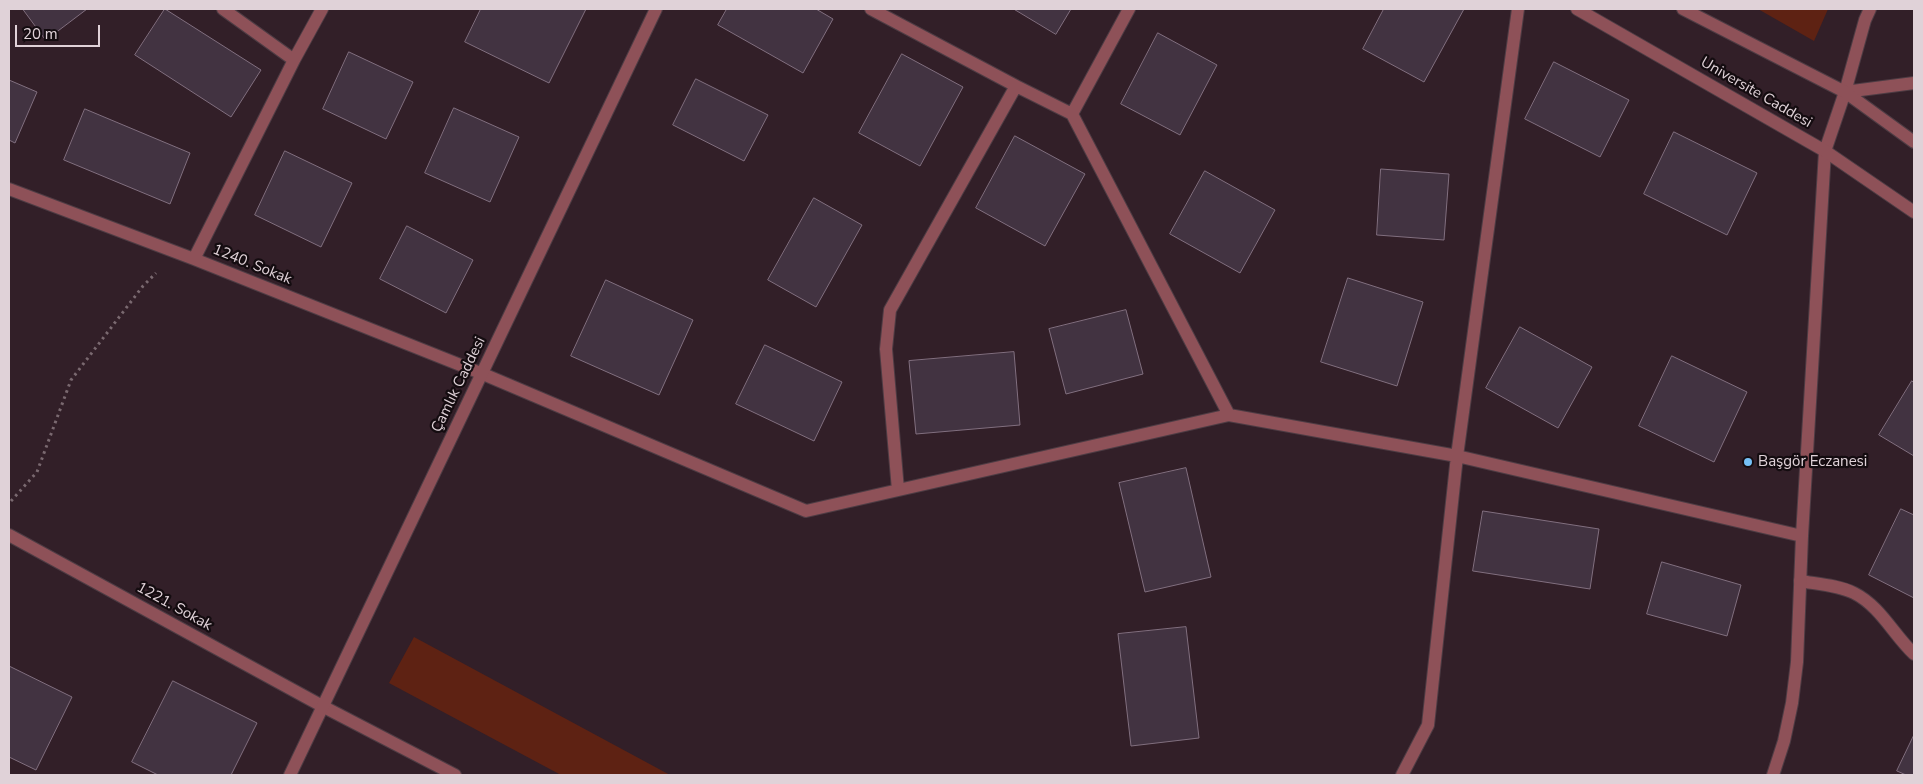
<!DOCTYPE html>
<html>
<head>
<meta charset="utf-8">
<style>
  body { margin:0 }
  #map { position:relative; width:1923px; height:784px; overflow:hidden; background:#321f28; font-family:"Nunito Sans",sans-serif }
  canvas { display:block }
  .frame { position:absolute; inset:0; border:10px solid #e0d2d8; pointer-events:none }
  .scale { position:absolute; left:15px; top:25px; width:85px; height:22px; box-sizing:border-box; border:2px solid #e0d2d8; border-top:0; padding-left:6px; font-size:15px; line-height:18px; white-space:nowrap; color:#e0d2d8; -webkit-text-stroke:4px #140c10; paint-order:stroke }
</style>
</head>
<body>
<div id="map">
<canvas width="1923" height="784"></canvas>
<div class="frame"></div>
<div class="scale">20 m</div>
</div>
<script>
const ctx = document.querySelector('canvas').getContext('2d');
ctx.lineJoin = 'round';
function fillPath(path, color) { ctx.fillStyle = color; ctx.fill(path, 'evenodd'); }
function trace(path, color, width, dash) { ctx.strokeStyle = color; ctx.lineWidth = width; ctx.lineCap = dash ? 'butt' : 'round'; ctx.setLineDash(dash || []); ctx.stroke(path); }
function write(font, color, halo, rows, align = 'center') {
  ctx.font = font + ' "Nunito Sans",sans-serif'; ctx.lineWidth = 4.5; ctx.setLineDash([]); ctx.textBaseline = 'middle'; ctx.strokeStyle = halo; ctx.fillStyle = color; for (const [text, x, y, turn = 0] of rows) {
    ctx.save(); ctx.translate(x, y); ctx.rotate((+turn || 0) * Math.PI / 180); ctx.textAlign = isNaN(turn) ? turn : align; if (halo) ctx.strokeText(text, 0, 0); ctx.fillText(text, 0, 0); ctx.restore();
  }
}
fillPath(new Path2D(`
  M1758,9H1828L1814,41Z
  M414,637L670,775H561L389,683Z`), '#5e2213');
const building = new Path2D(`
  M23,9H87L46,40Z
  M165,9L261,70L231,117L135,55Z
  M481,9H586L549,83L465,42Z
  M727,9H816L833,19L803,73L718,25Z
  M1014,9H1071L1056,34Z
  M1384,9H1464L1424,82L1363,49Z
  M1158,33L1217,65L1180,135L1121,104Z
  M349,52L413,82L386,139L323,109Z
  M902,54L963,87L920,166L859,133Z
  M1554,62L1629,100L1600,157L1525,119Z
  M696,79L768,115L744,161L673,125Z
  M9,80L37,92L15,143L9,140Z
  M454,108L519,137L490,202L425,173Z
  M85,109L190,153L170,204L64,160Z
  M1674,132L1757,173L1727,235L1644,194Z
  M1015,136L1085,174L1045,246L976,208Z
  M285,151L352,183L321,247L255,215Z
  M1381,169L1449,174L1444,240L1377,235Z
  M1205,171L1275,210L1240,273L1170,234Z
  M814,198L862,225L816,307L768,280Z
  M407,226L473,260L446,313L380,279Z
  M1348,278L1423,302L1397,386L1321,362Z
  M606,280L693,320L659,395L571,356Z
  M1126,310L1143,374L1066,394L1049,329Z
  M1520,327L1592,367L1558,428L1486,388Z
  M765,345L842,382L814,441L736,404Z
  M1014,352L1020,425L916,434L909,361Z
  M1672,356L1747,392L1714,462L1639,426Z
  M1912,381L1914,383V456L1879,435Z
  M1186,468L1211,577L1145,592L1119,483Z
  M1901,509L1914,515V598L1869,575Z
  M1483,511L1599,529L1590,589L1473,571Z
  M1662,562L1741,585L1727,636L1647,614Z
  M1186,627L1199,738L1131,746L1118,634Z
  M9,666L72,697L36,770L9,757Z
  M173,681L257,723L231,775H158L132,762Z
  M1914,735V775H1906L1897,771Z`);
fillPath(building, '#423341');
trace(building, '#816f7f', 1);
const service = new Path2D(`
  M1800,581C1817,584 1838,585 1854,593C1880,606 1893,634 1914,654`);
const minor = new Path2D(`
  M223,9L294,60
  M871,9L1016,86L1072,114L1229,415
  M1845,92L1914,83
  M1072,114L1129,9
  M9,189L194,259L483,374L806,511L1229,415L1457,456L1802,536
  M194,259L294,60L322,9
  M898,490L886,349L890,310L1016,86
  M9,535L324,707L455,775
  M1402,775L1428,725L1457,456L1518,9
  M1773,775L1784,741L1792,703L1797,662L1802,536L1825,151L1845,92L1865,20L1870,9`);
const tertiary = new Path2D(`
  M1577,9L1825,151L1914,212
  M1683,9L1845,92L1914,142
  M290,775L656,9`);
trace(service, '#4e3c44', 14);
trace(minor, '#4e3c44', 14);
trace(tertiary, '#4e3c44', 14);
trace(new Path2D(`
  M11,501L37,472L71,380L143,286L156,273`), '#7a6970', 3, [2.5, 4]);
trace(service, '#8e5158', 12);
trace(minor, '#8e5158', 12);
trace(tertiary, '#8e5158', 12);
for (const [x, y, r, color] of [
  [1748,462,5,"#75c0f6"]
]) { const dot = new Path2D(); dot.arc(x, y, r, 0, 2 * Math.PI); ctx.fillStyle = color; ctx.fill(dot); trace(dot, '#140c10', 2); }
write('15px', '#e0d2d8', '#140c10', [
  ["Universite Caddesi",1756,93,30],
  ["1240. Sokak",252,265,22],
  ["Çamlık Caddesi",459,385,-64],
  ["1221. Sokak",174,607,29]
]);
write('15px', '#e0d2d8', '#140c10', [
  ["Başgör Eczanesi",1758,462]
], 'left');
</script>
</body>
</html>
